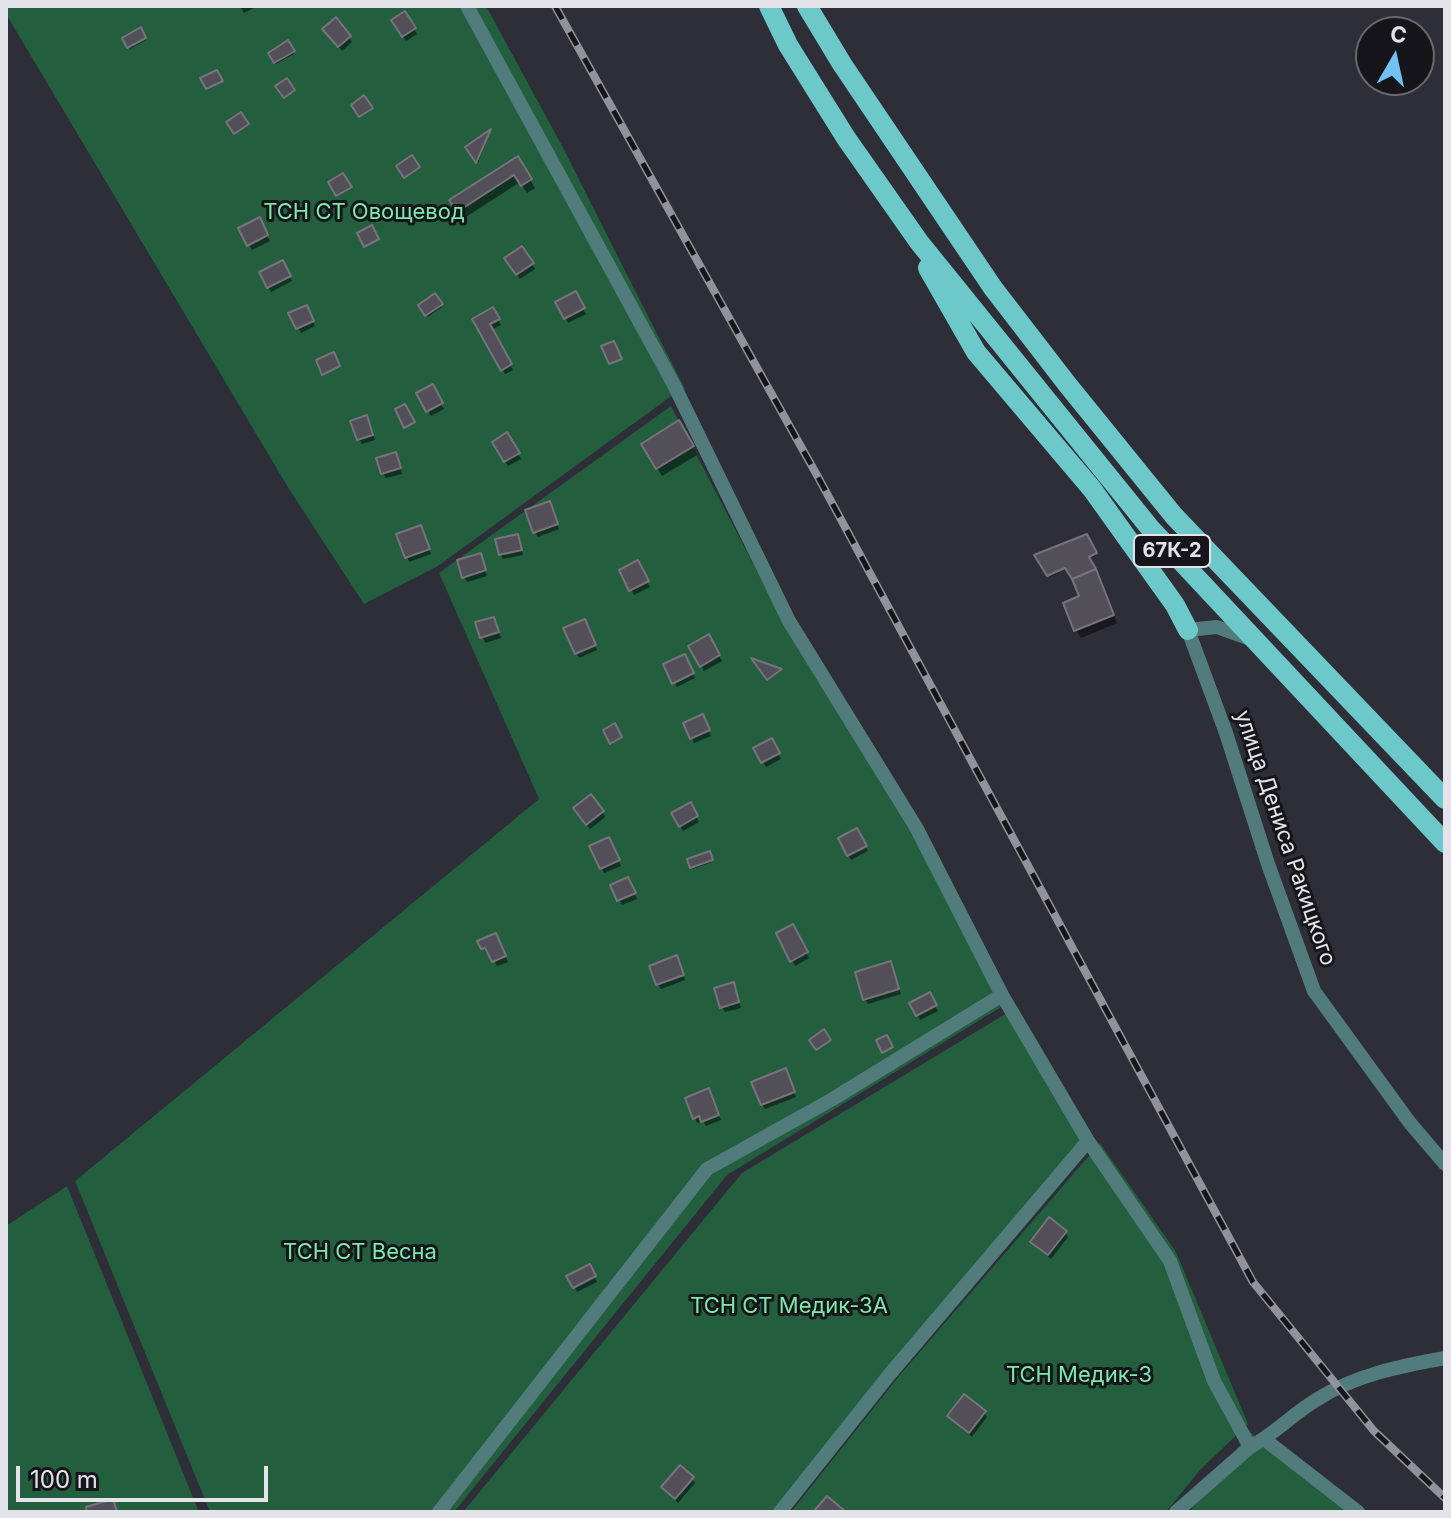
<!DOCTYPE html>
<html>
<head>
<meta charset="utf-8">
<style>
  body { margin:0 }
  #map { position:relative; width:1451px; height:1518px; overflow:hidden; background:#2d2e37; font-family:Inter,sans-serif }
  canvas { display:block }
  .frame { position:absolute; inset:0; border:8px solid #e3e3e9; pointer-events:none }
  .north { position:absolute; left:1355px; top:16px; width:80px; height:80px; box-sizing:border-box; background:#16161a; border:2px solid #68686d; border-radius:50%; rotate:9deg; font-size:22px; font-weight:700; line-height:32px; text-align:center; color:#e3e3e9 }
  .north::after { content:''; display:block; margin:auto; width:28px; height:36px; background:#71c1f5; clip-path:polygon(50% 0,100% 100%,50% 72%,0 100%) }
  .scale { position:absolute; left:16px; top:1466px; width:252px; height:36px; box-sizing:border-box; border:4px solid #e3e3e9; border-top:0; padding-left:10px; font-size:24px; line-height:28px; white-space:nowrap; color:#e3e3e9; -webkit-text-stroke:6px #16161a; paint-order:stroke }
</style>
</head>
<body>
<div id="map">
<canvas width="1451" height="1518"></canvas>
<div class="frame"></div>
<div class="north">С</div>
<div class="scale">100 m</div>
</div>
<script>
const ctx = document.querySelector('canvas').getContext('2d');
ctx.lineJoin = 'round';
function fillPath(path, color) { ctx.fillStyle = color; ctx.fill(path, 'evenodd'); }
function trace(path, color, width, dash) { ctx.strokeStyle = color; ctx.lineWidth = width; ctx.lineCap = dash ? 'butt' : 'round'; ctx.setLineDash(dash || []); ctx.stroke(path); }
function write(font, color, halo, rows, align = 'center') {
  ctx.font = font + ' Inter,sans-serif'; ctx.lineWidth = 6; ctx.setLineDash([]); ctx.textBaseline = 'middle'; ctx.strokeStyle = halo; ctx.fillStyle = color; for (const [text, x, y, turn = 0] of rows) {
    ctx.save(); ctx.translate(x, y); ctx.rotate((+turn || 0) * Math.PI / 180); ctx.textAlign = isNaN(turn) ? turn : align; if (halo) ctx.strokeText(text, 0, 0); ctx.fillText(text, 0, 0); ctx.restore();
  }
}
fillPath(new Path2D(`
  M6,6H486L561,144L685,389L670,397L438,566L364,604L289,489L6,14Z
  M671,406L790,635L922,851L1001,1007L727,1175L454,1512H210L75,1181L539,799L439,573Z
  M1017,1007L1091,1135L779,1512H463L742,1173Z
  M1100,1143L1176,1252L1248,1424L1200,1470L1166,1512H791L899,1376Z
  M67,1186L199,1512H6V1226Z
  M1250,1432L1349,1512H1189Z`), '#235e3f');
fillPath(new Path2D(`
  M240,6H258L244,13Z
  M404,13L417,34L406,41L393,20Z
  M336,20L352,42L342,51L328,34Z
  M140,30L146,40L130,49L124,39Z
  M288,43L294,54L276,64L270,53Z
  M490,132V133L478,163L467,148Z
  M517,158L535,188L527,193L520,182L463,219L451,200Z
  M259,220L270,241L252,250L241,229Z
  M522,248L535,269L520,279L507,258Z
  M283,263L292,281L271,292L261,273Z
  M575,294L586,314L568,323L558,303Z
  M435,296L442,307L428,317L420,306Z
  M306,307L315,326L301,333L291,314Z
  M493,309L501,325L491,330L513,370L505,374L475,319Z
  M432,387L444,409L431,416L419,393Z
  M369,423L375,440L362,444L359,439Z
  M678,423L697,455L662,476L643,444Z
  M507,435L521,459L508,466L494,443Z
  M398,460L402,474L386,478L383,473Z
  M552,508L559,529L538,537L535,532Z
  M423,532L431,554L409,562L407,557Z
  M1086,537L1096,556L1088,559L1100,580L1117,623L1081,638L1076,630L1082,597L1068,568L1050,577L1037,556Z
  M520,541L523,555L503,559L500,554Z
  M482,560L487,576L467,582L464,577Z
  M638,563L650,587L634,595L621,571Z
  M494,619L501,638L485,643L478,624Z
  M587,626L597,650L579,658L566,629Z
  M708,637L722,661L704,671L691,647Z
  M684,656L695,678L677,687L665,665Z
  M705,722L711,736L694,743L692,738Z
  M771,740L781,759L766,767L756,749Z
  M690,804L699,822L683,831L674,814Z
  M603,812L605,817L590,829L579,814Z
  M857,831L868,851L851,860L840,839Z
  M611,844L621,866L604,873L592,847Z
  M709,854L712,862L693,869L689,861Z
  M630,884L637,899L622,905L612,886Z
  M793,927L809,958L795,966L778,934Z
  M498,940L508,962L497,966L490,952L486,953L480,942Z
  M679,962L685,980L661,989L658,984Z
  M893,969L901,994L868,1004L865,999Z
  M735,989L741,1008L725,1012L722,1007Z
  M929,995L938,1011L920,1020L912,1004Z
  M788,1076L796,1097L765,1109L762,1104Z
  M711,1096L721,1120L706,1126L703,1121L697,1123L695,1118Z
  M1065,1232L1068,1237L1051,1259L1032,1242Z
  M589,1266L597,1282L577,1292L569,1277Z
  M984,1412L987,1417L972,1437L949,1416Z
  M692,1478L695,1483L678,1503L663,1487Z`), '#0007');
const building = new Path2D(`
  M405,11L416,28L402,37L391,20Z
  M336,17L351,36L338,47L322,29Z
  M141,27L146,38L127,48L122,38Z
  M288,40L295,51L274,63L268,53Z
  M217,70L223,81L206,89L200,78Z
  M287,78L295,90L284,98L275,86Z
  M364,95L373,108L359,117L351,105Z
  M241,112L249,124L234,134L226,122Z
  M491,129L476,163L465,147Z
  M412,155L420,167L404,178L396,166Z
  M518,156L532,179L521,186L514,175L457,212L449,200Z
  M343,173L352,187L336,196L328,182Z
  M260,217L268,235L247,246L238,228Z
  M372,225L379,239L364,247L357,233Z
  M522,246L534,263L516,275L504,258Z
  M283,260L291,276L267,288L259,272Z
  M576,291L585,308L564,319L555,302Z
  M435,293L443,304L425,316L418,305Z
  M307,305L314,321L296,329L288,313Z
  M493,307L500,319L490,324L512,364L501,371L472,319Z
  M614,341L622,359L609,364L601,346Z
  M334,352L340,366L322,375L316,360Z
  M433,384L443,403L426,412L416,393Z
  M405,404L415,422L404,428L395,409Z
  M367,415L373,435L357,440L350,421Z
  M679,420L694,446L656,469L641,444Z
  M507,432L520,453L504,462L492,442Z
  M396,452L401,468L381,474L376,458Z
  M550,501L558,524L533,533L525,510Z
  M421,525L430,549L405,558L396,534Z
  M518,534L522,550L499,555L495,539Z
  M1087,534L1097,553L1089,557L1096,569L1072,579L1065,568L1047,576L1034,555Z
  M481,553L486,570L462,578L457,560Z
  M638,560L649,581L629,591L619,570Z
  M1096,569L1114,615L1074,631L1063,603L1079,596L1072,579Z
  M494,617L499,632L480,638L475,622Z
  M585,619L596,645L575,654L563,628Z
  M709,634L720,655L700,667L688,646Z
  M685,654L694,673L672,684L663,664Z
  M751,658L782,669L767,680Z
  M703,714L710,730L690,739L683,723Z
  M615,723L622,737L610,744L603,730Z
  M772,738L780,753L761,763L753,748Z
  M591,794L604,811L586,825L573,808Z
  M691,802L698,816L679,827L671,813Z
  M857,828L867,846L847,856L838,838Z
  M609,837L620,860L600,869L589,846Z
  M710,851L713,860L690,868L687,859Z
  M628,877L636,893L617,901L610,885Z
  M793,924L808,952L790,962L776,933Z
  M496,933L506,956L492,962L485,948L481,949L477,941Z
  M677,955L684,975L656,985L649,966Z
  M891,961L899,989L863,1000L855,972Z
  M734,982L739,1002L720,1008L714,988Z
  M930,992L937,1005L916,1016L909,1003Z
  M824,1029L831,1040L816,1050L809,1040Z
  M887,1035L893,1047L882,1053L876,1040Z
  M786,1068L795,1092L761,1105L751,1082Z
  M709,1088L719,1115L701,1122L699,1116L693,1119L685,1098Z
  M1049,1217L1067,1231L1048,1255L1030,1242Z
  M590,1264L596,1276L573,1288L566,1276Z
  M964,1394L986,1411L969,1433L947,1416Z
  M680,1465L694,1477L675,1499L661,1487Z
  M827,1496L846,1512H813Z
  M113,1499L117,1512H87L86,1507Z`);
fillPath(building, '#534f58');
trace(building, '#77737d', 2);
trace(new Path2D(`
  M467,6L674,385L789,621L917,829L1002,995L1088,1141L1170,1261L1214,1381L1250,1447
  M1253,640L1217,627L1188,630L1226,733L1268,864L1314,991L1410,1123L1445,1164
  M1264,1439L1358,1512
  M439,1512L707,1169L831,1100L1002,995
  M780,1512L889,1375L1088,1141
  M1176,1512L1250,1447C1274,1434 1293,1414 1316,1400C1355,1375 1400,1366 1445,1358`), '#527c7c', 14);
trace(new Path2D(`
  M769,6L788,45L846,138L919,242L1150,528L1445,843
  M807,6L842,64L993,288L1067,384L1174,516L1445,799
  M928,268L976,352L1092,489L1175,605L1188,630`), '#6dc8c9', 20);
const rail = new Path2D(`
  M555,6L818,477L1253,1282L1374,1431L1445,1498`);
trace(rail, '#92939a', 8);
trace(rail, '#16161a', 5, [15]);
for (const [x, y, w] of [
  [1172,551,76]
]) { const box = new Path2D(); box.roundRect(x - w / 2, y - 16, w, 32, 6); ctx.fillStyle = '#16161a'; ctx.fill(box); trace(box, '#e3e3e9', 2); }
write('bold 20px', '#e3e3e9', null, [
  ["67К-2",1172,551]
]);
write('22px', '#7ce8ab', '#16161a', [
  ["ТСН СТ Овощевод",364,212],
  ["ТСН СТ Весна",360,1252],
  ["ТСН СТ Медик-3А",789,1306],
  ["ТСН Медик-3",1079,1375]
]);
write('22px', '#e3e3e9', '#16161a', [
  ["улица Дениса Ракицкого",1285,838,71]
]);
</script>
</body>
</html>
